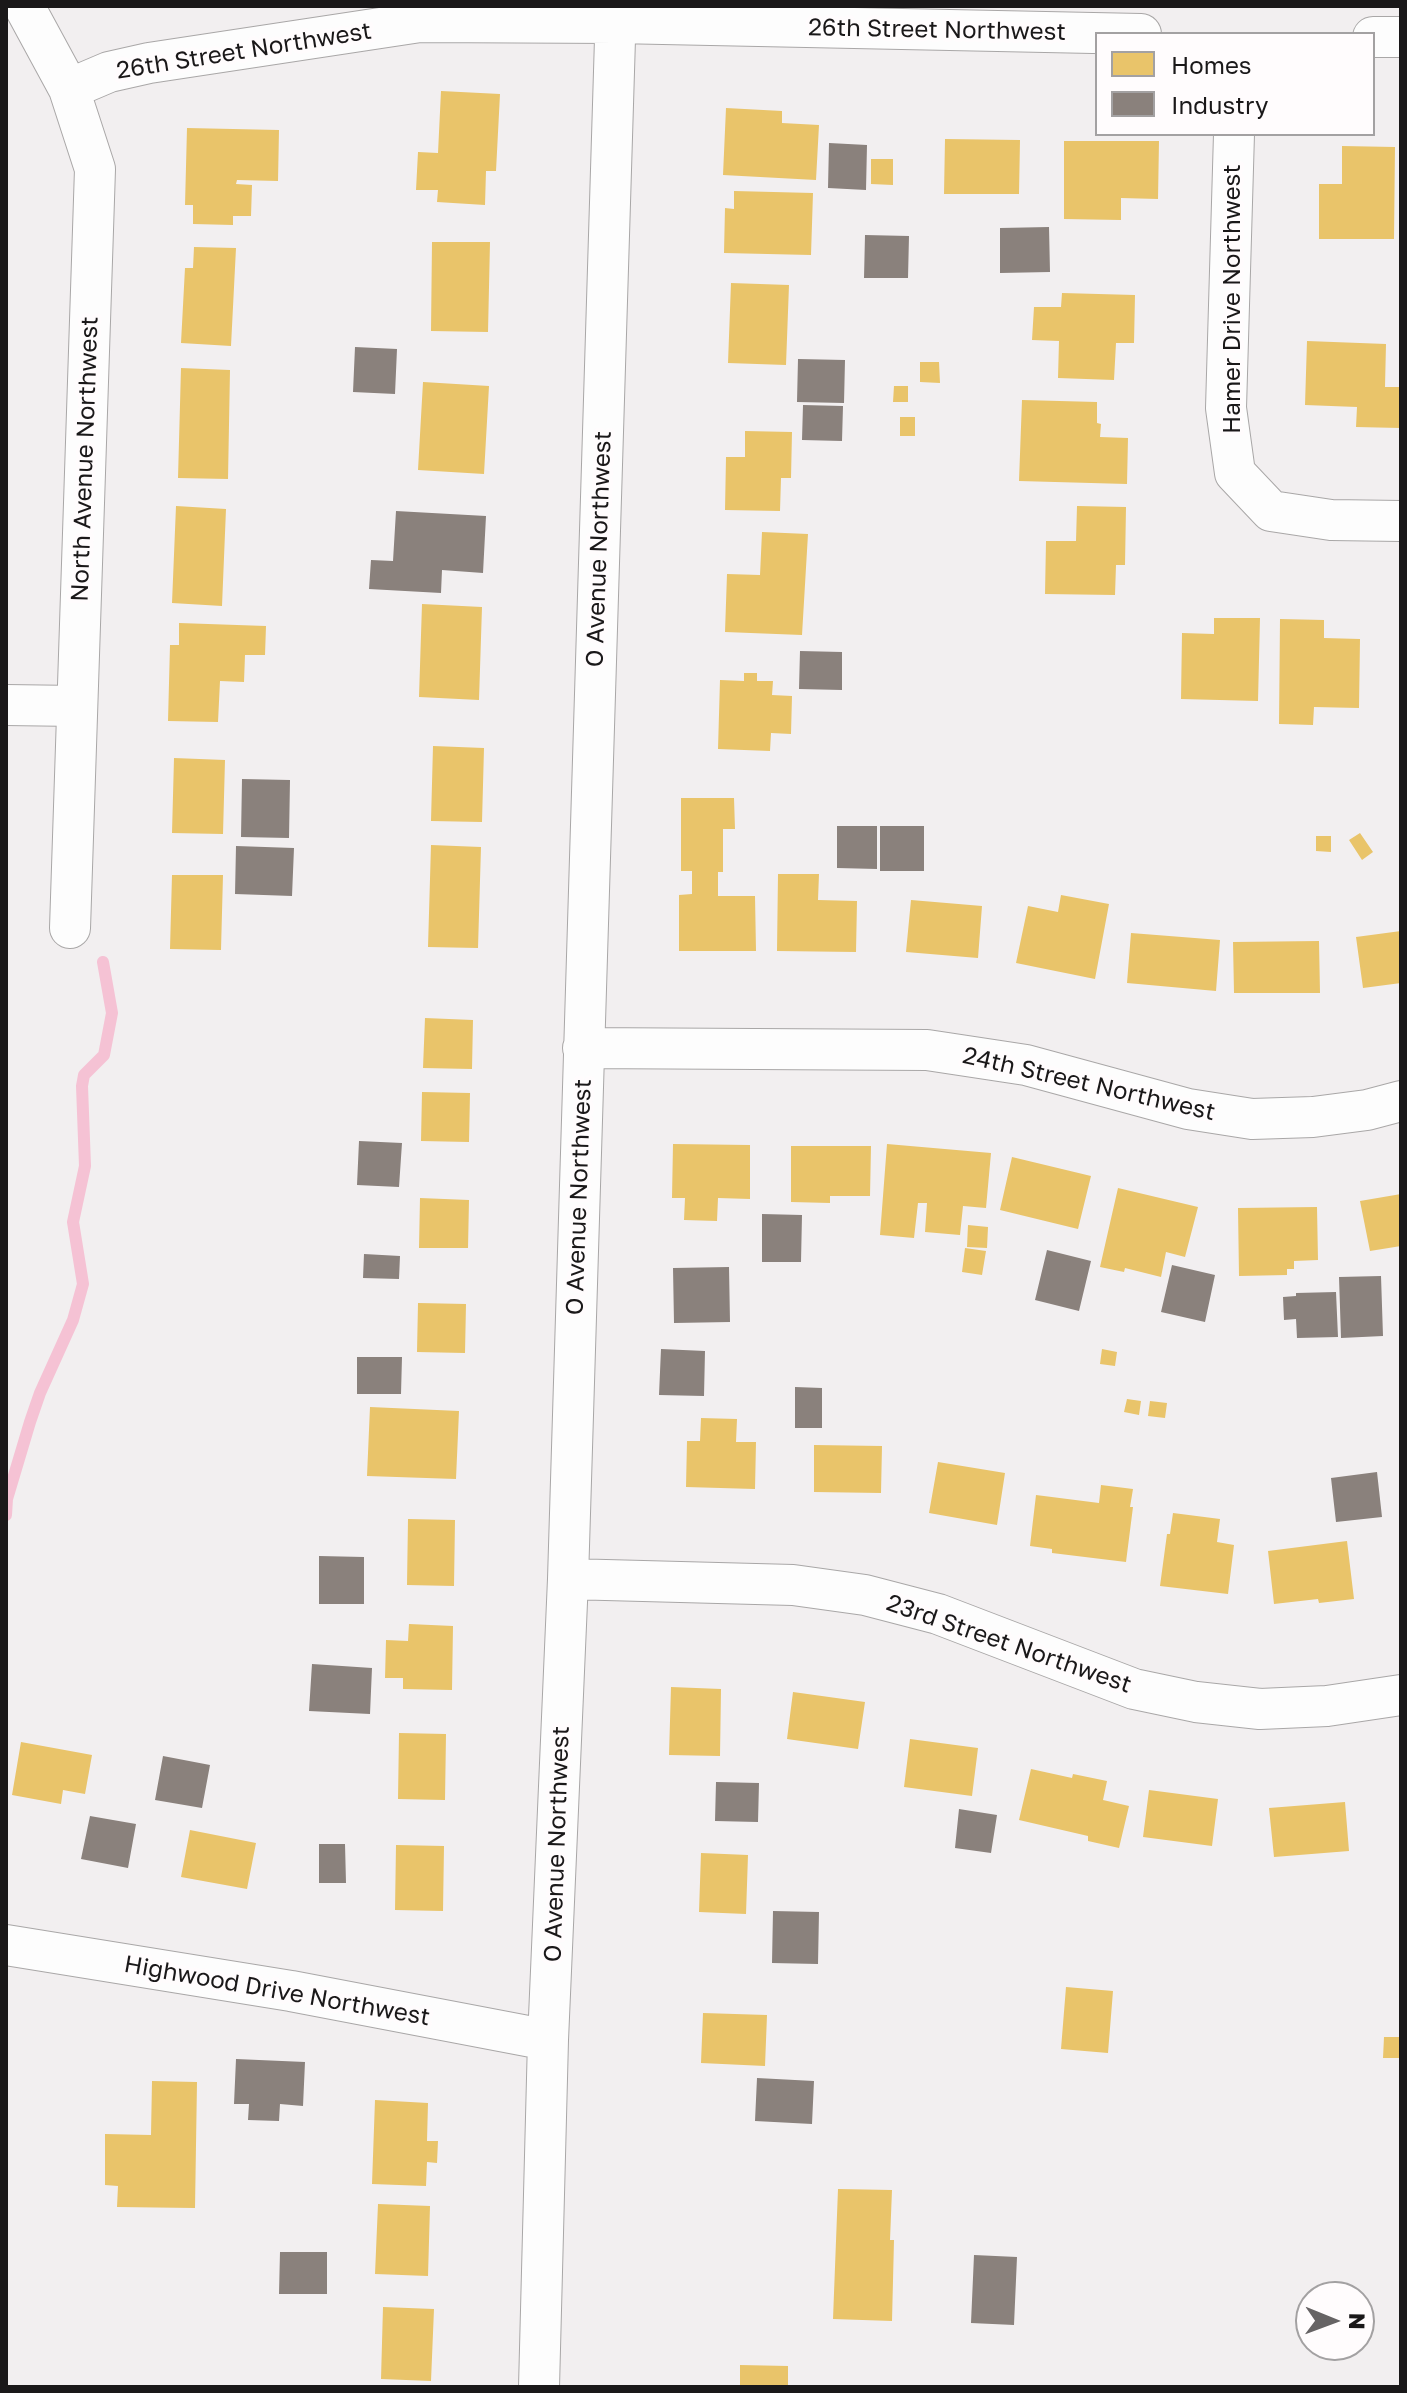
<!DOCTYPE html>
<html>
<head>
<meta charset="utf-8">
<style>
  body { margin:0 }
  #map { position:relative; width:1407px; height:2393px; overflow:hidden; background:#f2eff0; font-family:"Golos Text",sans-serif }
  canvas { display:block }
  .frame { position:absolute; inset:0; border:8px solid #1a1819; pointer-events:none }
  .legend { position:absolute; left:1095px; top:32px; width:280px; height:104px; box-sizing:border-box; background:#fffcfd; border:2px solid #a3a1a2; margin:0; padding:10px 14px; list-style:none; font-size:24px; color:#1a1819 }
  .legend li { display:flex; align-items:center; gap:16px; height:40px }
  .legend b { width:40px; border:2px solid #a3a1a2 }
  .north { position:absolute; left:1295px; top:2281px; width:80px; height:80px; box-sizing:border-box; background:#fffcfd; border:2px solid #a3a1a2; border-radius:50%; rotate:91deg; font-size:22px; font-weight:700; line-height:32px; text-align:center; color:#1a1819 }
  .north::after { content:''; display:block; margin:auto; width:28px; height:36px; background:#666364; clip-path:polygon(50% 0,100% 100%,50% 72%,0 100%) }
</style>
</head>
<body>
<div id="map">
<canvas width="1407" height="2393"></canvas>
<div class="frame"></div>
<ul class="legend">
<li><b style="height:22px;background:#e9c46a"></b>Homes</li>
<li><b style="height:22px;background:#8a817c"></b>Industry</li>
</ul>
<div class="north">N</div>
</div>
<script>
const ctx = document.querySelector('canvas').getContext('2d');
ctx.lineJoin = 'round';
function fillPath(path, color) { ctx.fillStyle = color; ctx.fill(path, 'evenodd'); }
function trace(path, color, width, dash) { ctx.strokeStyle = color; ctx.lineWidth = width; ctx.lineCap = dash ? 'butt' : 'round'; ctx.setLineDash(dash || []); ctx.stroke(path); }
function write(font, color, halo, rows, align = 'center') {
  ctx.font = font + ' "Golos Text",sans-serif'; ctx.lineWidth = 8; ctx.setLineDash([]); ctx.textBaseline = 'middle'; ctx.strokeStyle = halo; ctx.fillStyle = color; for (const [text, x, y, turn = 0] of rows) {
    ctx.save(); ctx.translate(x, y); ctx.rotate((+turn || 0) * Math.PI / 180); ctx.textAlign = isNaN(turn) ? turn : align; if (halo) ctx.strokeText(text, 0, 0); ctx.fillText(text, 0, 0); ctx.restore();
  }
}
fillPath(new Path2D(`
  M441,91L500,94L496,171H486L485,205L437,202L438,190H416L418,152L438,153Z
  M726,108L782,111V123L819,125L816,180L723,175Z
  M187,128L279,130L278,181L237,180L236,184L252,185L251,216H233V225L193,224V205H185Z
  M945,139L1020,140L1019,194H944Z
  M1064,141H1159L1158,199L1121,198V220L1064,219Z
  M1342,146L1395,147L1394,239H1319V184H1342Z
  M871,159H893V185L871,184Z
  M734,191L813,193L811,255L724,253L725,208L734,209Z
  M432,242H490L488,332L431,331Z
  M194,247L236,248L231,346L181,343L185,268H193Z
  M731,283L789,285L786,365L728,363Z
  M1062,293L1135,295L1134,343H1116L1114,380L1058,378L1059,341L1032,340L1034,307H1061Z
  M1307,341L1386,344L1385,387H1401L1400,428L1356,427L1357,407L1305,405Z
  M920,362H939L940,383L920,382Z
  M181,368L230,370L228,479L178,478Z
  M423,382L489,386L484,474L418,470Z
  M894,386H908V402H893Z
  M1022,400L1097,402V423L1101,424L1100,437L1128,438L1127,484L1019,481Z
  M900,417H915V436H900Z
  M745,431L792,432L791,478H781L780,511L725,510L726,457H745Z
  M176,506L226,509L222,606L172,603Z
  M1077,506L1126,507L1125,565H1116L1115,595L1045,594L1046,541H1076Z
  M762,532L808,534L802,635L725,632L727,574L760,575Z
  M422,604L482,607L479,700L419,697Z
  M1214,618H1260L1258,701L1181,699L1182,633L1214,634Z
  M1280,619L1324,620V638L1360,639L1359,708L1314,707L1313,725L1279,724Z
  M179,623L266,626L265,655H245L244,682L220,681L218,722L168,721L170,645H179Z
  M744,673H757V681H773L772,695L792,696L791,734L771,733L770,751L718,749L720,680L744,681Z
  M433,746L484,748L482,822L431,821Z
  M174,758L225,760L223,834L172,833Z
  M681,798H734L735,829H723V872H718V896H755L756,951H679V895L692,894V871H681Z
  M1360,833L1373,852L1362,860L1349,840Z
  M1316,836H1331V852L1316,851Z
  M431,845L481,847L478,948L428,947Z
  M778,874H819L818,900L857,901L856,952L777,951Z
  M172,875H223L221,950L170,949Z
  M1061,895L1109,904L1095,979L1016,963L1028,906L1058,912Z
  M911,900L982,906L978,958L906,952Z
  M1401,931V983L1363,988L1356,937Z
  M1131,933L1220,940L1216,991L1127,983Z
  M1319,941L1320,993H1234L1233,942Z
  M425,1018L473,1020L472,1069L423,1068Z
  M422,1092L470,1093L469,1142L421,1141Z
  M673,1144L750,1145V1199L718,1198L717,1221L684,1220L685,1198H672Z
  M887,1144L991,1153L986,1208L963,1206L960,1235L925,1232L927,1203H918L914,1238L880,1235Z
  M791,1146H871L870,1196H830V1203L791,1202Z
  M1012,1157L1091,1176L1078,1229L1000,1210Z
  M1118,1188L1198,1207L1185,1257L1166,1252L1161,1277L1125,1268L1124,1272L1100,1267Z
  M1401,1194V1246L1370,1251L1360,1201Z
  M420,1198L469,1200L468,1248H419Z
  M1317,1207L1318,1260L1294,1261V1269H1287V1275L1239,1276L1238,1208Z
  M968,1225L988,1227L987,1248L967,1247Z
  M965,1248L986,1251L982,1275L962,1272Z
  M418,1303L466,1304L465,1353L417,1352Z
  M1102,1349L1117,1352L1115,1366L1100,1364Z
  M1127,1399L1141,1401L1139,1415L1124,1412Z
  M1150,1401L1167,1403L1165,1418L1148,1416Z
  M370,1407L459,1411L456,1479L367,1476Z
  M701,1418L737,1419L736,1442H756L755,1489L686,1487L687,1441H700Z
  M814,1445L882,1446L881,1493L814,1492Z
  M938,1462L1005,1473L997,1525L929,1513Z
  M1101,1485L1133,1489L1130,1507H1133L1126,1562L1052,1553V1549L1030,1546L1036,1495L1099,1503Z
  M1173,1513L1220,1519L1217,1542L1234,1545L1228,1594L1160,1586L1167,1534H1170Z
  M408,1519L455,1520L454,1586L407,1585Z
  M1347,1541L1354,1599L1319,1603L1318,1599L1274,1604L1268,1551Z
  M409,1624L453,1626L452,1690L403,1689V1678H385L386,1640L408,1641Z
  M671,1687L721,1689L720,1756L669,1755Z
  M793,1692L865,1702L858,1749L787,1739Z
  M399,1733L446,1734L445,1800L398,1799Z
  M910,1739L978,1748L972,1796L904,1787Z
  M21,1742L92,1755L85,1794L63,1790L61,1804L12,1795Z
  M1031,1769L1072,1778L1073,1774L1107,1781L1103,1800L1129,1806L1119,1848L1088,1841V1836L1019,1820Z
  M1149,1790L1218,1799L1212,1846L1143,1837Z
  M1345,1802L1349,1851L1274,1857L1269,1808Z
  M190,1830L256,1843L247,1889L181,1877Z
  M396,1845L444,1846L443,1911L395,1910Z
  M701,1853L748,1855L746,1914L699,1912Z
  M1066,1987L1113,1991L1108,2053L1061,2049Z
  M703,2013L767,2015L765,2066L701,2063Z
  M1384,2037H1401V2058H1383Z
  M152,2081L197,2082L195,2208L117,2207L118,2186L105,2185V2134L151,2135Z
  M375,2100L428,2103L427,2141H438L437,2163L427,2162L426,2186L372,2184Z
  M838,2189L892,2190L890,2240H894L892,2321L833,2319Z
  M378,2204L430,2206L428,2276L375,2274Z
  M383,2307L434,2309L431,2381L381,2379Z
  M740,2365L788,2366V2387H740Z`), '#e9c46a');
fillPath(new Path2D(`
  M829,143L867,145L866,190L828,188Z
  M1049,227L1050,272L1000,273V228Z
  M865,235L909,236L908,278H864Z
  M355,347L397,349L395,394L353,392Z
  M798,359L845,360L844,403L797,402Z
  M803,405L843,406L842,441L802,440Z
  M396,511L486,516L483,573L442,570L441,593L369,589L371,560L393,561Z
  M800,651L842,652V690L799,689Z
  M242,779L290,780L289,838L241,837Z
  M837,826H877V869L837,868Z
  M880,826H924V871H880Z
  M236,846L294,848L292,896L235,894Z
  M359,1141L402,1143L399,1187L357,1185Z
  M762,1214L802,1215L801,1262H762Z
  M1047,1250L1091,1261L1079,1311L1035,1300Z
  M364,1254L400,1256L399,1279L363,1278Z
  M1172,1265L1215,1275L1205,1322L1161,1312Z
  M729,1267L730,1322L674,1323L673,1268Z
  M1381,1276L1383,1336L1341,1338L1339,1277Z
  M1336,1292L1338,1337L1297,1338L1296,1319L1284,1320L1283,1297L1296,1296V1293Z
  M661,1349L705,1351L704,1396L659,1395Z
  M357,1357H402L401,1394H357Z
  M795,1387L822,1388V1428H795Z
  M1377,1472L1382,1517L1336,1522L1331,1478Z
  M319,1556L364,1557V1604H319Z
  M312,1664L372,1668L370,1714L309,1711Z
  M163,1756L210,1765L202,1808L155,1800Z
  M716,1782L759,1783L758,1822L715,1821Z
  M959,1809L997,1815L991,1853L955,1848Z
  M90,1816L136,1824L128,1868L81,1859Z
  M319,1844H345L346,1883H319Z
  M773,1911L819,1912L818,1964L772,1963Z
  M236,2059L305,2062L303,2106L280,2104L279,2121L248,2120L249,2104H234Z
  M757,2078L814,2081L812,2124L755,2121Z
  M280,2252H327V2294H279Z
  M974,2255L1017,2257L1014,2325L971,2323Z`), '#8a817c');
trace(new Path2D(`
  M6,1515L7,1499L30,1422L40,1393L73,1320L83,1284L73,1222L85,1166L82,1086L84,1075L104,1055L112,1013L103,962`), '#f5c2d4', 12);
const minor = new Path2D(`
  M24,6L69,89L95,169L70,928
  M1373,37H1401
  M69,89L109,72L149,63L420,22L615,23L1141,34
  M1234,134L1226,408L1235,473L1271,511L1331,520L1401,521
  M6,705L77,706
  M583,1048L927,1050L1026,1065L1188,1109L1252,1119L1313,1117L1367,1110L1401,1101
  M568,1579L793,1585L865,1595L938,1614L1134,1689L1196,1702L1260,1709L1327,1706L1401,1695
  M6,1945L291,1991L548,2040
  M539,2387L548,2040L568,1579L616,6`);
trace(minor, '#a9a7a7', 42);
trace(minor, '#fdfdfd', 40);
write('24px', '#1a1819', '#fffcfd', [
  ["26th Street Northwest",937,30,1],
  ["26th Street Northwest",244,51,-9],
  ["Hamer Drive Northwest",1232,299,-90],
  ["North Avenue Northwest",85,459,-88],
  ["O Avenue Northwest",599,549,-88],
  ["24th Street Northwest",1089,1084,13],
  ["O Avenue Northwest",579,1197,-88],
  ["23rd Street Northwest",1009,1644,19],
  ["O Avenue Northwest",557,1844,-88],
  ["Highwood Drive Northwest",277,1991,10]
]);
</script>
</body>
</html>
